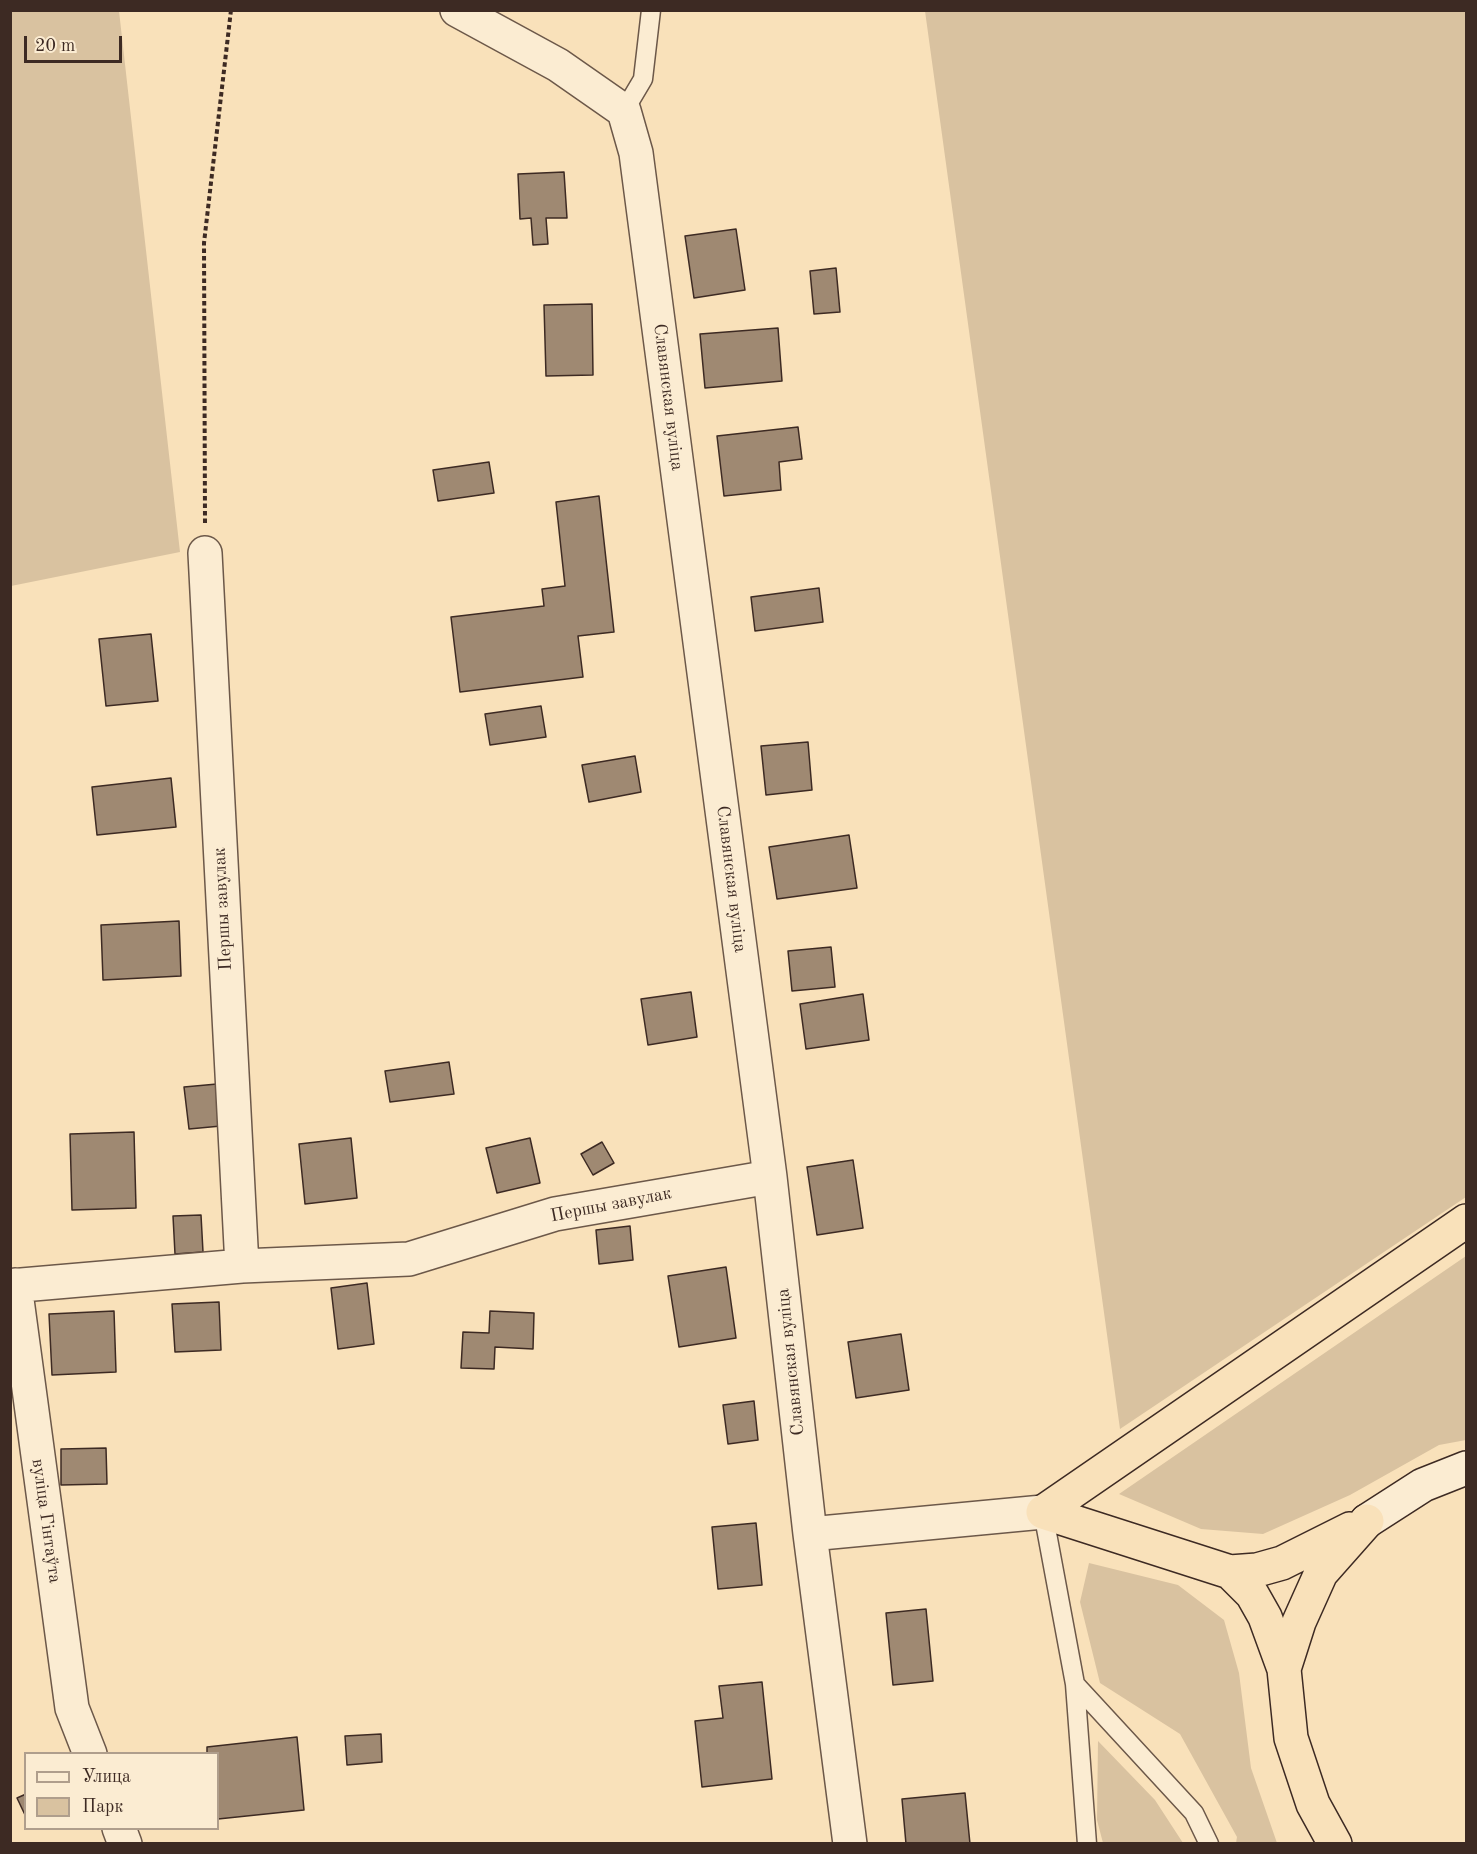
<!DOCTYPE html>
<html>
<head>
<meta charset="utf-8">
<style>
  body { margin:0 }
  #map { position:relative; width:1477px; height:1854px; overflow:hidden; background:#f9e1ba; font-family:"Old Standard TT",serif }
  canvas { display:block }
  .frame { position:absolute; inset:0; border:12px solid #3d2a23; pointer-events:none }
  .legend { position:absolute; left:24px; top:1752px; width:195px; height:78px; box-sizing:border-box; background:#fbecd2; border:2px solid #af9e8c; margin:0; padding:8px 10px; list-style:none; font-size:18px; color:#3d2a23 }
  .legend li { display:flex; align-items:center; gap:12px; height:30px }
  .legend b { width:30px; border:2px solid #af9e8c }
  .scale { position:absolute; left:24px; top:36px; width:98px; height:27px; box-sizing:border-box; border:3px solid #3d2a23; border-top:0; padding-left:8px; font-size:18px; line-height:21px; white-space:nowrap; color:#3d2a23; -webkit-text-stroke:4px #fbecd2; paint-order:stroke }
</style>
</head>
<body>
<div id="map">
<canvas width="1477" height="1854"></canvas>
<div class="frame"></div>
<ul class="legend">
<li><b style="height:8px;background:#fbecd2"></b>Улица</li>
<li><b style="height:16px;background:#d9c2a0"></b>Парк</li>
</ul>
<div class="scale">20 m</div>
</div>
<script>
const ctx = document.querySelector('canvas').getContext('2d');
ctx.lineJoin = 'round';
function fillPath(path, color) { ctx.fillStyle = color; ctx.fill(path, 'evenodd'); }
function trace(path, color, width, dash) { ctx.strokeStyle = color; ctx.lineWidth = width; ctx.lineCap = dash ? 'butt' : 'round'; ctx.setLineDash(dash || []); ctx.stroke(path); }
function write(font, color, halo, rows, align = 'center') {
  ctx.font = font + ' "Old Standard TT",serif'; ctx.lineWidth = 6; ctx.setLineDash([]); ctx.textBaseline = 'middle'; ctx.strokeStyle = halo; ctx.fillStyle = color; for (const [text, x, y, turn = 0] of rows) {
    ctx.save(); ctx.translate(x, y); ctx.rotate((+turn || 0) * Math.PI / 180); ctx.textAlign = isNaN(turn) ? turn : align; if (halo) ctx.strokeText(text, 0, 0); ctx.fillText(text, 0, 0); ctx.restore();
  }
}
fillPath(new Path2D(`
  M11,10L119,11L180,552L11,586Z
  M925,11H1466V1197L1120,1429Z
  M1466,1256V1440L1439,1445L1350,1495L1263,1534L1201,1529L1119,1494Z
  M1089,1563L1178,1585L1224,1620L1239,1673L1251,1768L1277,1843H1236L1237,1837L1180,1734L1100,1683L1080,1602Z
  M1098,1741L1155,1800L1183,1843H1103L1097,1820Z`), '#d9c2a0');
const building = new Path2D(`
  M564,172L567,218H546L548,244L533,245L531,218L520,219L518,174Z
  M736,229L745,290L694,298L685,236Z
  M836,268L840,312L814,314L810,271Z
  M592,304L593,375L546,376L544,305Z
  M778,328L782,381L705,388L700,334Z
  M798,427L802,459L779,462L781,490L724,496L717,436Z
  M489,462L494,493L438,501L433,470Z
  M599,496L614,632L578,636L583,677L460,692L451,617L544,606L542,589L565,586L556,502Z
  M819,588L823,622L755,631L751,597Z
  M151,634L158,701L106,706L99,639Z
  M541,706L546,737L490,745L485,714Z
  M808,742L812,790L766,795L761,746Z
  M635,756L641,792L589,802L582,765Z
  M171,778L176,827L97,835L92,787Z
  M849,835L857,888L777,899L769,847Z
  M179,921L181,976L103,980L101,925Z
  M831,947L835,987L792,991L788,951Z
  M691,992L697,1037L648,1045L641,999Z
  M863,994L869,1040L806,1049L800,1004Z
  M449,1062L454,1094L390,1102L385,1071Z
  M217,1084L221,1126L189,1129L184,1087Z
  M134,1132L136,1208L72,1210L70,1134Z
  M351,1138L357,1198L305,1204L299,1144Z
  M530,1138L540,1183L497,1193L486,1148Z
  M602,1142L614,1163L593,1175L581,1154Z
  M853,1160L863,1228L817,1235L807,1167Z
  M201,1215L203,1252L175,1254L173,1216Z
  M630,1226L633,1260L599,1264L596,1230Z
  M726,1267L736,1338L679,1347L668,1276Z
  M367,1283L374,1344L338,1349L331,1288Z
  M219,1302L221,1350L175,1352L172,1304Z
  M114,1311L116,1372L52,1375L49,1314Z
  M490,1311L534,1313L533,1349L495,1347L494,1369L461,1368L463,1332L489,1333Z
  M901,1334L909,1390L856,1398L848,1342Z
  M754,1401L758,1440L728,1444L723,1405Z
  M106,1448L107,1484L61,1485V1449Z
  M756,1523L762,1585L718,1589L712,1527Z
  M926,1609L933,1681L893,1685L886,1613Z
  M762,1682L772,1779L702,1787L695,1721L723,1718L719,1686Z
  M381,1734L382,1762L347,1765L345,1736Z
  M297,1737L304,1810L218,1819V1754H207V1747Z
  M965,1793L970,1844H906L902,1799Z
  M26,1794V1817L17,1798Z`);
fillPath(building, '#9f8972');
trace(building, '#3d2a23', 1.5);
const lane = new Path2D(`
  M624,111L643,79L651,10
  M1043,1512L1075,1684L1087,1844
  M1075,1684L1194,1813L1209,1844`);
const street = new Path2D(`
  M457,10L558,65L624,111L636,153L770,1177L810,1534L850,1844
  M205,553L242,1266
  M15,1285L72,1708L90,1754
  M10,1286L242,1266L409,1259L555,1214L770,1177
  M810,1534L1043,1512
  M119,1828L125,1844`);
const secondary = new Path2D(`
  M1367,1521L1423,1485L1466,1468`);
const highway = new Path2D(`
  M1043,1512L1466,1221
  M1043,1512L1230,1572L1257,1570L1282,1563L1350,1529
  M1230,1572L1252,1594L1265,1617L1284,1669
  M1335,1844L1313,1804L1291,1738L1284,1669L1299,1622L1321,1573L1367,1521`);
trace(lane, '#6c5849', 21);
trace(street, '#6c5849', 36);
trace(secondary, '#3d2a23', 36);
trace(highway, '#3d2a23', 36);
trace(new Path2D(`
  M205,523L204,243L231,10`), '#3d2a23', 4, [4.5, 3]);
trace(lane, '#fbecd2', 18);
trace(street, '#fbecd2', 33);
trace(secondary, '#fbecd2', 33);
trace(highway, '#f9e1ba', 33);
write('18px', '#3d2a23', '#fbecd2', [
  ["Славянская вуліца",668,397,83],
  ["Славянская вуліца",731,879,83],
  ["Першы завулак",223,909,-93],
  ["Першы завулак",611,1205,-11],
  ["Славянская вуліца",791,1362,-96],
  ["вуліца Гінтаўта",46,1521,82]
]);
</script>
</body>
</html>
